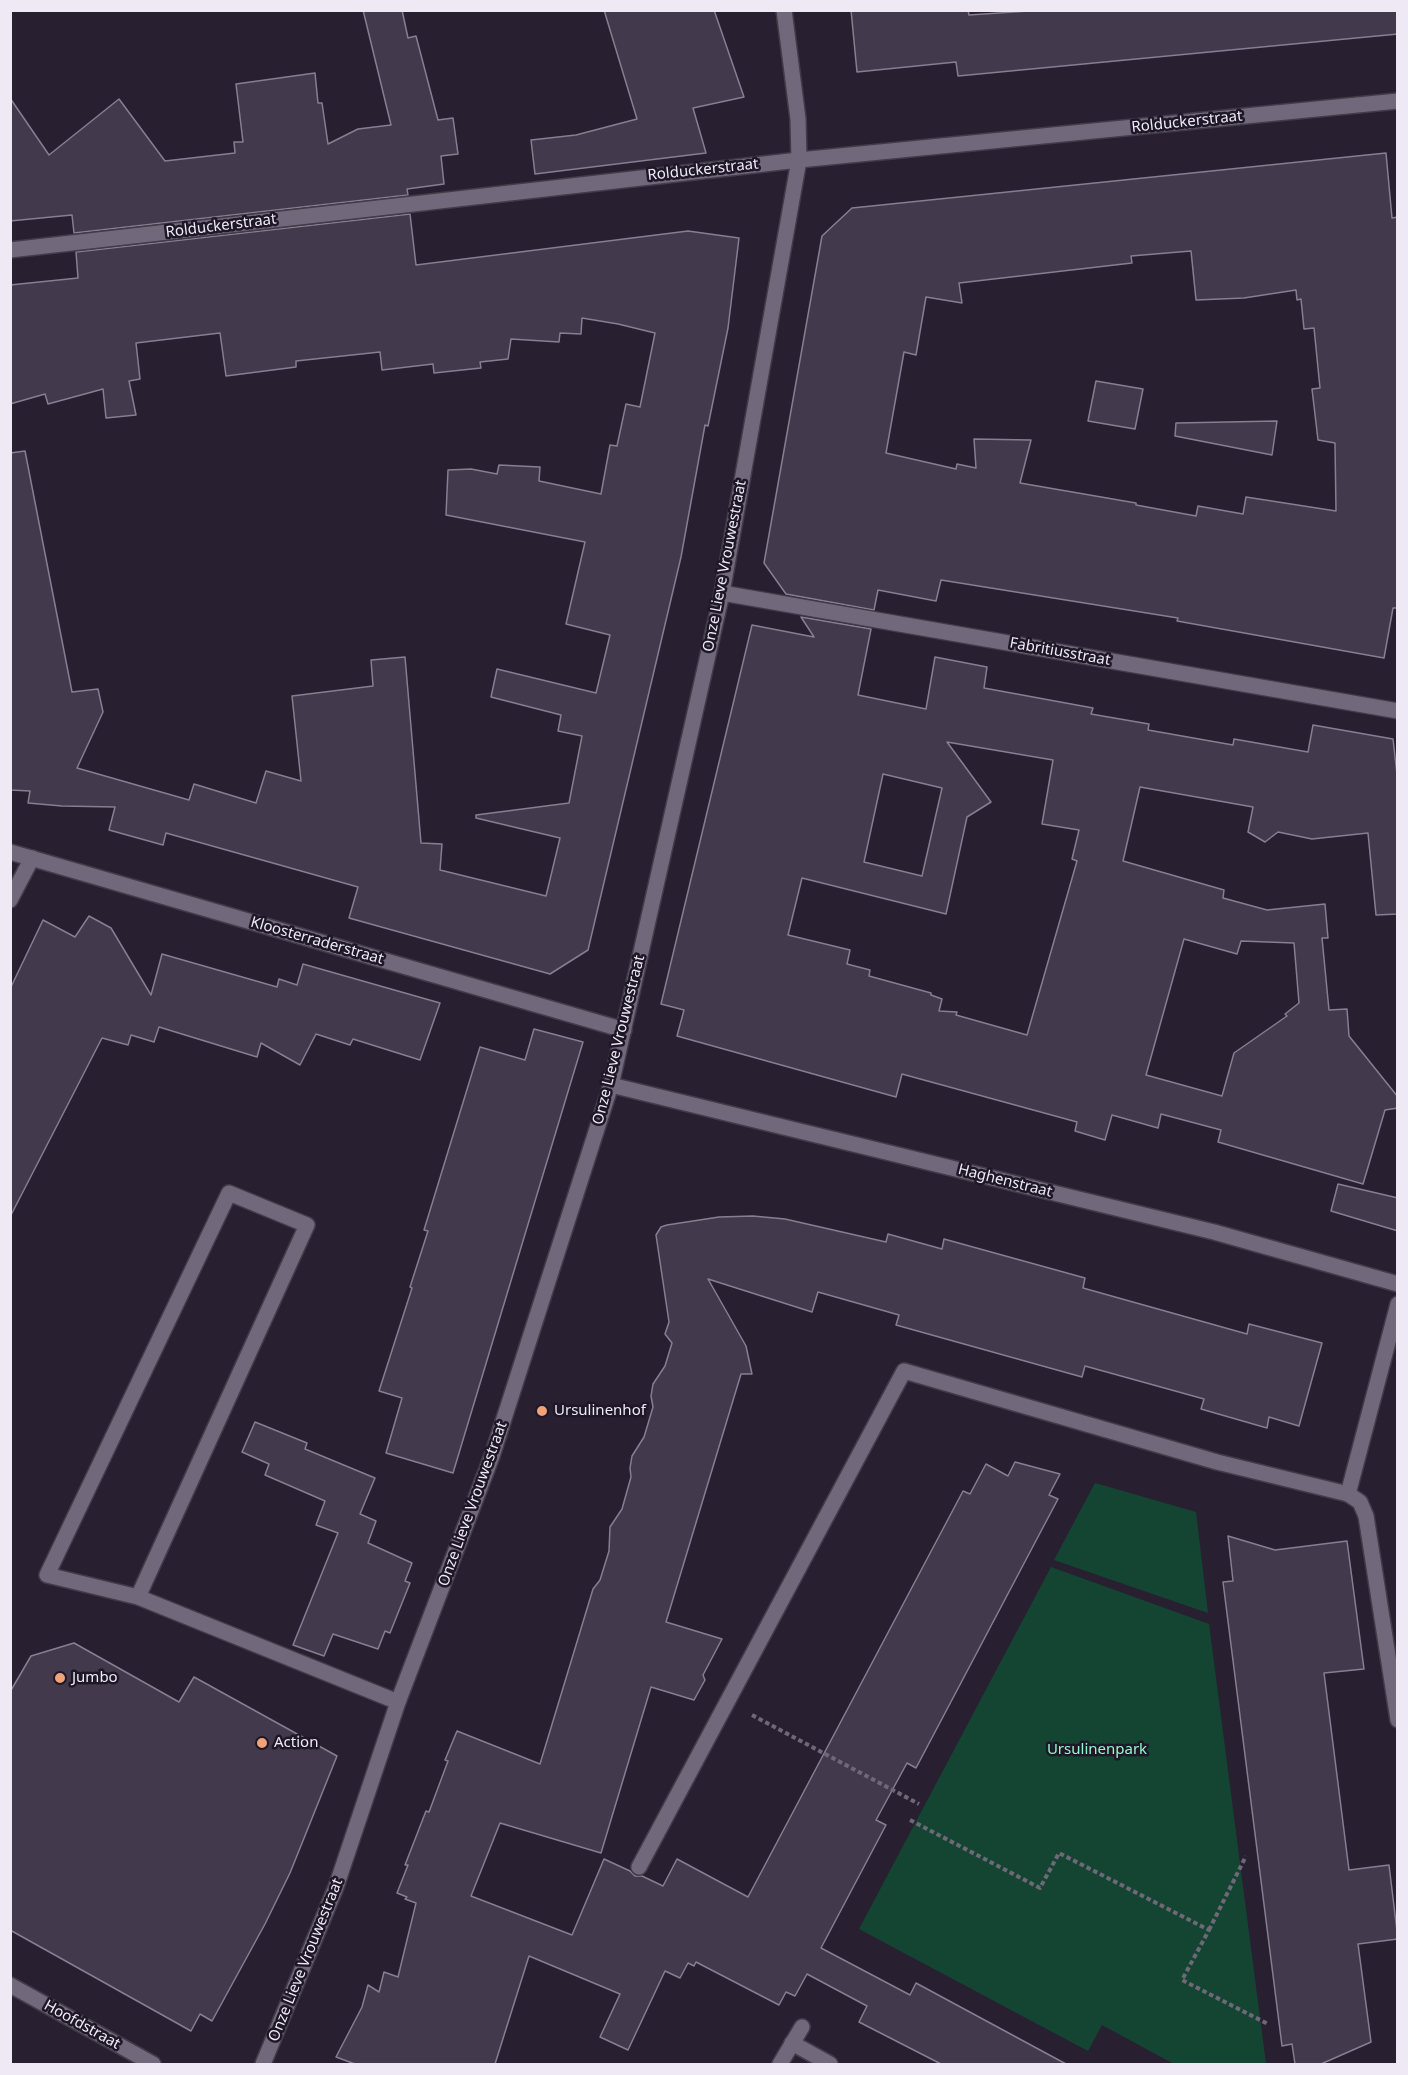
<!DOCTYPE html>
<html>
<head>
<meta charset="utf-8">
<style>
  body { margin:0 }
  #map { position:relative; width:1408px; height:2075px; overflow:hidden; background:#282031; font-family:"Noto Sans",sans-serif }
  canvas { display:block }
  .frame { position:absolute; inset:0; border:12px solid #eee9f4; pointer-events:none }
</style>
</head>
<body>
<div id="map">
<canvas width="1408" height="2075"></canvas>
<div class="frame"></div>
</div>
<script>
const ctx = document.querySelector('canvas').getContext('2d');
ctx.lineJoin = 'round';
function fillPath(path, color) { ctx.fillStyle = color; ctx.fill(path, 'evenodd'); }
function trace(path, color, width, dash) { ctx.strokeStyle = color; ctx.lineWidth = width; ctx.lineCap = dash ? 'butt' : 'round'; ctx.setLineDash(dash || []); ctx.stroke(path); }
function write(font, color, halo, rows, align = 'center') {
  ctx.font = font + ' "Noto Sans",sans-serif'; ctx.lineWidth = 5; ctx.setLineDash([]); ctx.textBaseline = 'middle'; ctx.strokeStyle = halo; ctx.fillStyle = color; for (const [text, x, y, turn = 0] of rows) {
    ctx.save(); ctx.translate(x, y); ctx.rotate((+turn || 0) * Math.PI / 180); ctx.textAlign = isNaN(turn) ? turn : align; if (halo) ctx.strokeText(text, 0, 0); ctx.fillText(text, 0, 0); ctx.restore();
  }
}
fillPath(new Path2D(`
  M1095,1483L1196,1512L1208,1613L1054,1560Z
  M1051,1567L1209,1624L1266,2064H1174L1102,2025L1088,2051L859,1929Z`), '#144533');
const building = new Path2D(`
  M363,10H402L408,38L416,36L438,120L453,118L458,154L441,156L444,184L407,189L408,195L74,233L72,215L10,221V98L49,155L119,99L165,161L235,153L234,142H243L236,84L315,73L318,103H322L328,144L358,129L391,125Z
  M604,10H714L744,97L693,108L706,153L535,174L531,140L576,135L637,119Z
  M851,10H968L969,15L1043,10H1398V34L958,76L956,62L857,72Z
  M1386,153L1392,218L1398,217V608H1393L1384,658L1177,621L1178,618L941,580L936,601L878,590L874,610L786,594L764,563L822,236L852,208ZM1191,251L1196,300L1244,298L1296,290L1297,300L1301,299L1304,329L1314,328L1320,388L1312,389L1318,440L1335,443L1336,511L1246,497L1243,514L1198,506L1196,516L1136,505V503L1020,483L1031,440L974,439L976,468L957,464L956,469L886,453L904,352L916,355L926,297L962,303L959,283L1132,263L1131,256Z
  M410,214L416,265L688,231L739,238L728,328L708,426L705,425L681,557L588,950L550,974L349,918L358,887L166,833L163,845L109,830L115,807L62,806L28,803L30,791L10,790V453L25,451L72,692L98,689L103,712L77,768L189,800L194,784L256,803L266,771L301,781L292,696L373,686L371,660L405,657L421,843L442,844L440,870L546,896L560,838L476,818V815L569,803L582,736L558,731L561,715L491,697L497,669L596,693L610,635L566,624L585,542L446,515L448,470L471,469L497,474L499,465L540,467L539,481L601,494L610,445L617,446L626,404L640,407L655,333L618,324L582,318L581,334L560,333L559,342L511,339L508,359L480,362L481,368L434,373L433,364L382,370L380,352L296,361V367L226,376L220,333L136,343L140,379L129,381L136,415L106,418L103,389L48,404L45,394L10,404V285L78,278L76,252Z
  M1096,381L1143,389L1135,429L1088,421Z
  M1277,421L1272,455L1175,436L1176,423Z
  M801,617L871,629L858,695L926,709L935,657L987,667L984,688L1093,708L1091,714L1149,724L1148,730L1233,745L1234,739L1308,752L1313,725L1393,739L1398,783V914L1376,915L1368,833L1312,839L1278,832L1265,842L1248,832L1253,807L1140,787L1123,861L1224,890L1223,898L1267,910L1325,904L1328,938H1322L1329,1010L1347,1009L1349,1036L1398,1097V1108L1385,1110L1363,1184L1218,1142L1221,1130L1161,1114L1158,1128L1112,1115L1105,1140L1075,1131L1077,1122L902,1074L896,1097L677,1036L684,1010L661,1004L752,625L814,637ZM947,742L1053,760L1042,824L1079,830L1072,859L1077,861L1027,1035L956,1015L957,1012L939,1011L942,999L931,995V993L869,976L870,970L847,964L850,950L788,935L802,878L946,914L967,817L991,802ZM883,774L942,788L922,876L864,862ZM1184,939L1237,954L1241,941L1294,943L1299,1003L1285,1014L1287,1016L1234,1053L1222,1096L1146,1075Z
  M89,916L111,928L151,995L162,954L277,987L279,979L297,985L303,964L440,1003L420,1060L353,1039L350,1045L316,1034L300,1065L261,1043L257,1057L159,1027L154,1042L131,1035L128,1045L102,1038L10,1217V989L43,920L75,937Z
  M534,1029L583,1042L453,1473L386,1453L402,1398L379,1391L412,1288L410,1287L428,1231L424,1230L480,1047L525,1060Z
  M1338,1184L1398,1198V1231L1331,1211Z
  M719,1217L753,1216L785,1219L886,1242L888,1234L942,1249L944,1239L1085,1278L1083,1288L1247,1334L1249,1324L1322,1343L1299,1426L1269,1417L1267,1428L1201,1409L1204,1399L1085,1366L1082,1377L896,1325L899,1315L818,1292L812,1312L708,1279L746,1346L752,1374H741L666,1622L722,1639L703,1675L705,1680L694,1700L651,1687L601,1853L500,1823L471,1896L572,1935L604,1859L630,1871L635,1876H642L663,1886L677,1859L748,1897L963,1491L970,1494L986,1464L1008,1476L1015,1462L1060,1474L1049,1495L1058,1499L916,1768L907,1763L876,1820L886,1825L821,1948L910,1995L916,1983L1066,2064H941L859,2022L867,2006L807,1974L795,1996L786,1992L779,2005L696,1962L694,1966L688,1963L680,1978L665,1971L628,2050L600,2037L620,1994L529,1956L495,2064H355L336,2057L362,2007L368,1985L379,1992L384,1972L398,1977L416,1903L405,1899L407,1897L397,1893L408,1865H405L426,1811L429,1812L448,1761L445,1760L457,1731L540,1764L593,1589L600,1580L609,1551L610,1527L622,1509L631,1477L630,1468L632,1456L644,1437L653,1407L651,1396L653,1384L665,1366L672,1343L665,1334L669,1322L656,1235L661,1227L667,1225Z
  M255,1422L307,1443L305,1449L375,1478L360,1514L376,1521L368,1543L412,1563L405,1581L410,1583L390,1633L385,1631L378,1649L333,1634L324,1656L293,1645L338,1533L316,1525L325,1501L265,1475L269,1464L242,1452Z
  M1228,1536L1275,1550L1347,1541L1364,1669L1324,1673L1349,1870L1389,1865L1398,1939L1358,1944L1371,2042L1321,2064H1295L1292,2044L1282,2046L1223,1582L1233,1581Z
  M74,1643L179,1702L194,1677L337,1756L290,1873L265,1924L212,2021L200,2014L191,2031L10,1930V1692L31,1656Z`);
fillPath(building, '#423a4c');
trace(building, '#877e92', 1.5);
const service = new Path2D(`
  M10,900L32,858
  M138,1597L307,1225L229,1193L47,1575L138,1597L398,1702
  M639,1867L904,1371L1217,1462L1348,1494
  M792,2043L830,2064`);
const minor = new Path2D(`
  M10,250L799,160L1398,101
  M722,593L1398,711
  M10,852L624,1030
  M611,1085L1214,1232L1398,1284
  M1398,1304L1348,1494L1360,1502L1366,1516L1398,1720
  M780,2064L802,2027`);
const tertiary = new Path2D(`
  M263,2064L336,1887L398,1702L492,1456L611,1085L722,593L799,160L798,119L784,10`);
const secondary = new Path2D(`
  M10,1985L153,2064`);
trace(service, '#423b48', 18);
trace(minor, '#423b48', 18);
trace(tertiary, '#423b48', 18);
trace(secondary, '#423b48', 18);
trace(new Path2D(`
  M752,1715L919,1804
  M910,1820L1040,1888L1059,1853L1209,1930L1182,1980L1268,2024
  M1209,1930L1246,1856`), '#6f6877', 4, [4.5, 3]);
trace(service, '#71687c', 15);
trace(minor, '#71687c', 15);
trace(tertiary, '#71687c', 15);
trace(secondary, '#71687c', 15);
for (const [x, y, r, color] of [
  [542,1411,6,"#f0a378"],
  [60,1678,6,"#f0a378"],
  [262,1743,6,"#f0a378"]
]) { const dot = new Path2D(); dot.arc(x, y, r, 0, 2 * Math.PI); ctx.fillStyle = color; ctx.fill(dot); trace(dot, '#1e1727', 2); }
write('15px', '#eee9f4', '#1e1727', [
  ["Rolduckerstraat",1187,122,-6],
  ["Rolduckerstraat",703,170,-6],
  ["Rolduckerstraat",221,226,-7],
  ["Onze Lieve Vrouwestraat",725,566,-79],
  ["Fabritiusstraat",1060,652,10],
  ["Kloosterraderstraat",317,941,16],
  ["Onze Lieve Vrouwestraat",619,1040,-76],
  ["Haghenstraat",1005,1181,14],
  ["Onze Lieve Vrouwestraat",473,1504,-70],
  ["Onze Lieve Vrouwestraat",306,1960,-68],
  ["Hoofdstraat",82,2025,29]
]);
write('15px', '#eee9f4', '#1e1727', [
  ["Ursulinenhof",554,1411],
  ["Jumbo",72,1678],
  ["Action",274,1743]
], 'left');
write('15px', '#93f8cc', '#1e1727', [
  ["Ursulinenpark",1097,1750]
]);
</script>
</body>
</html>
